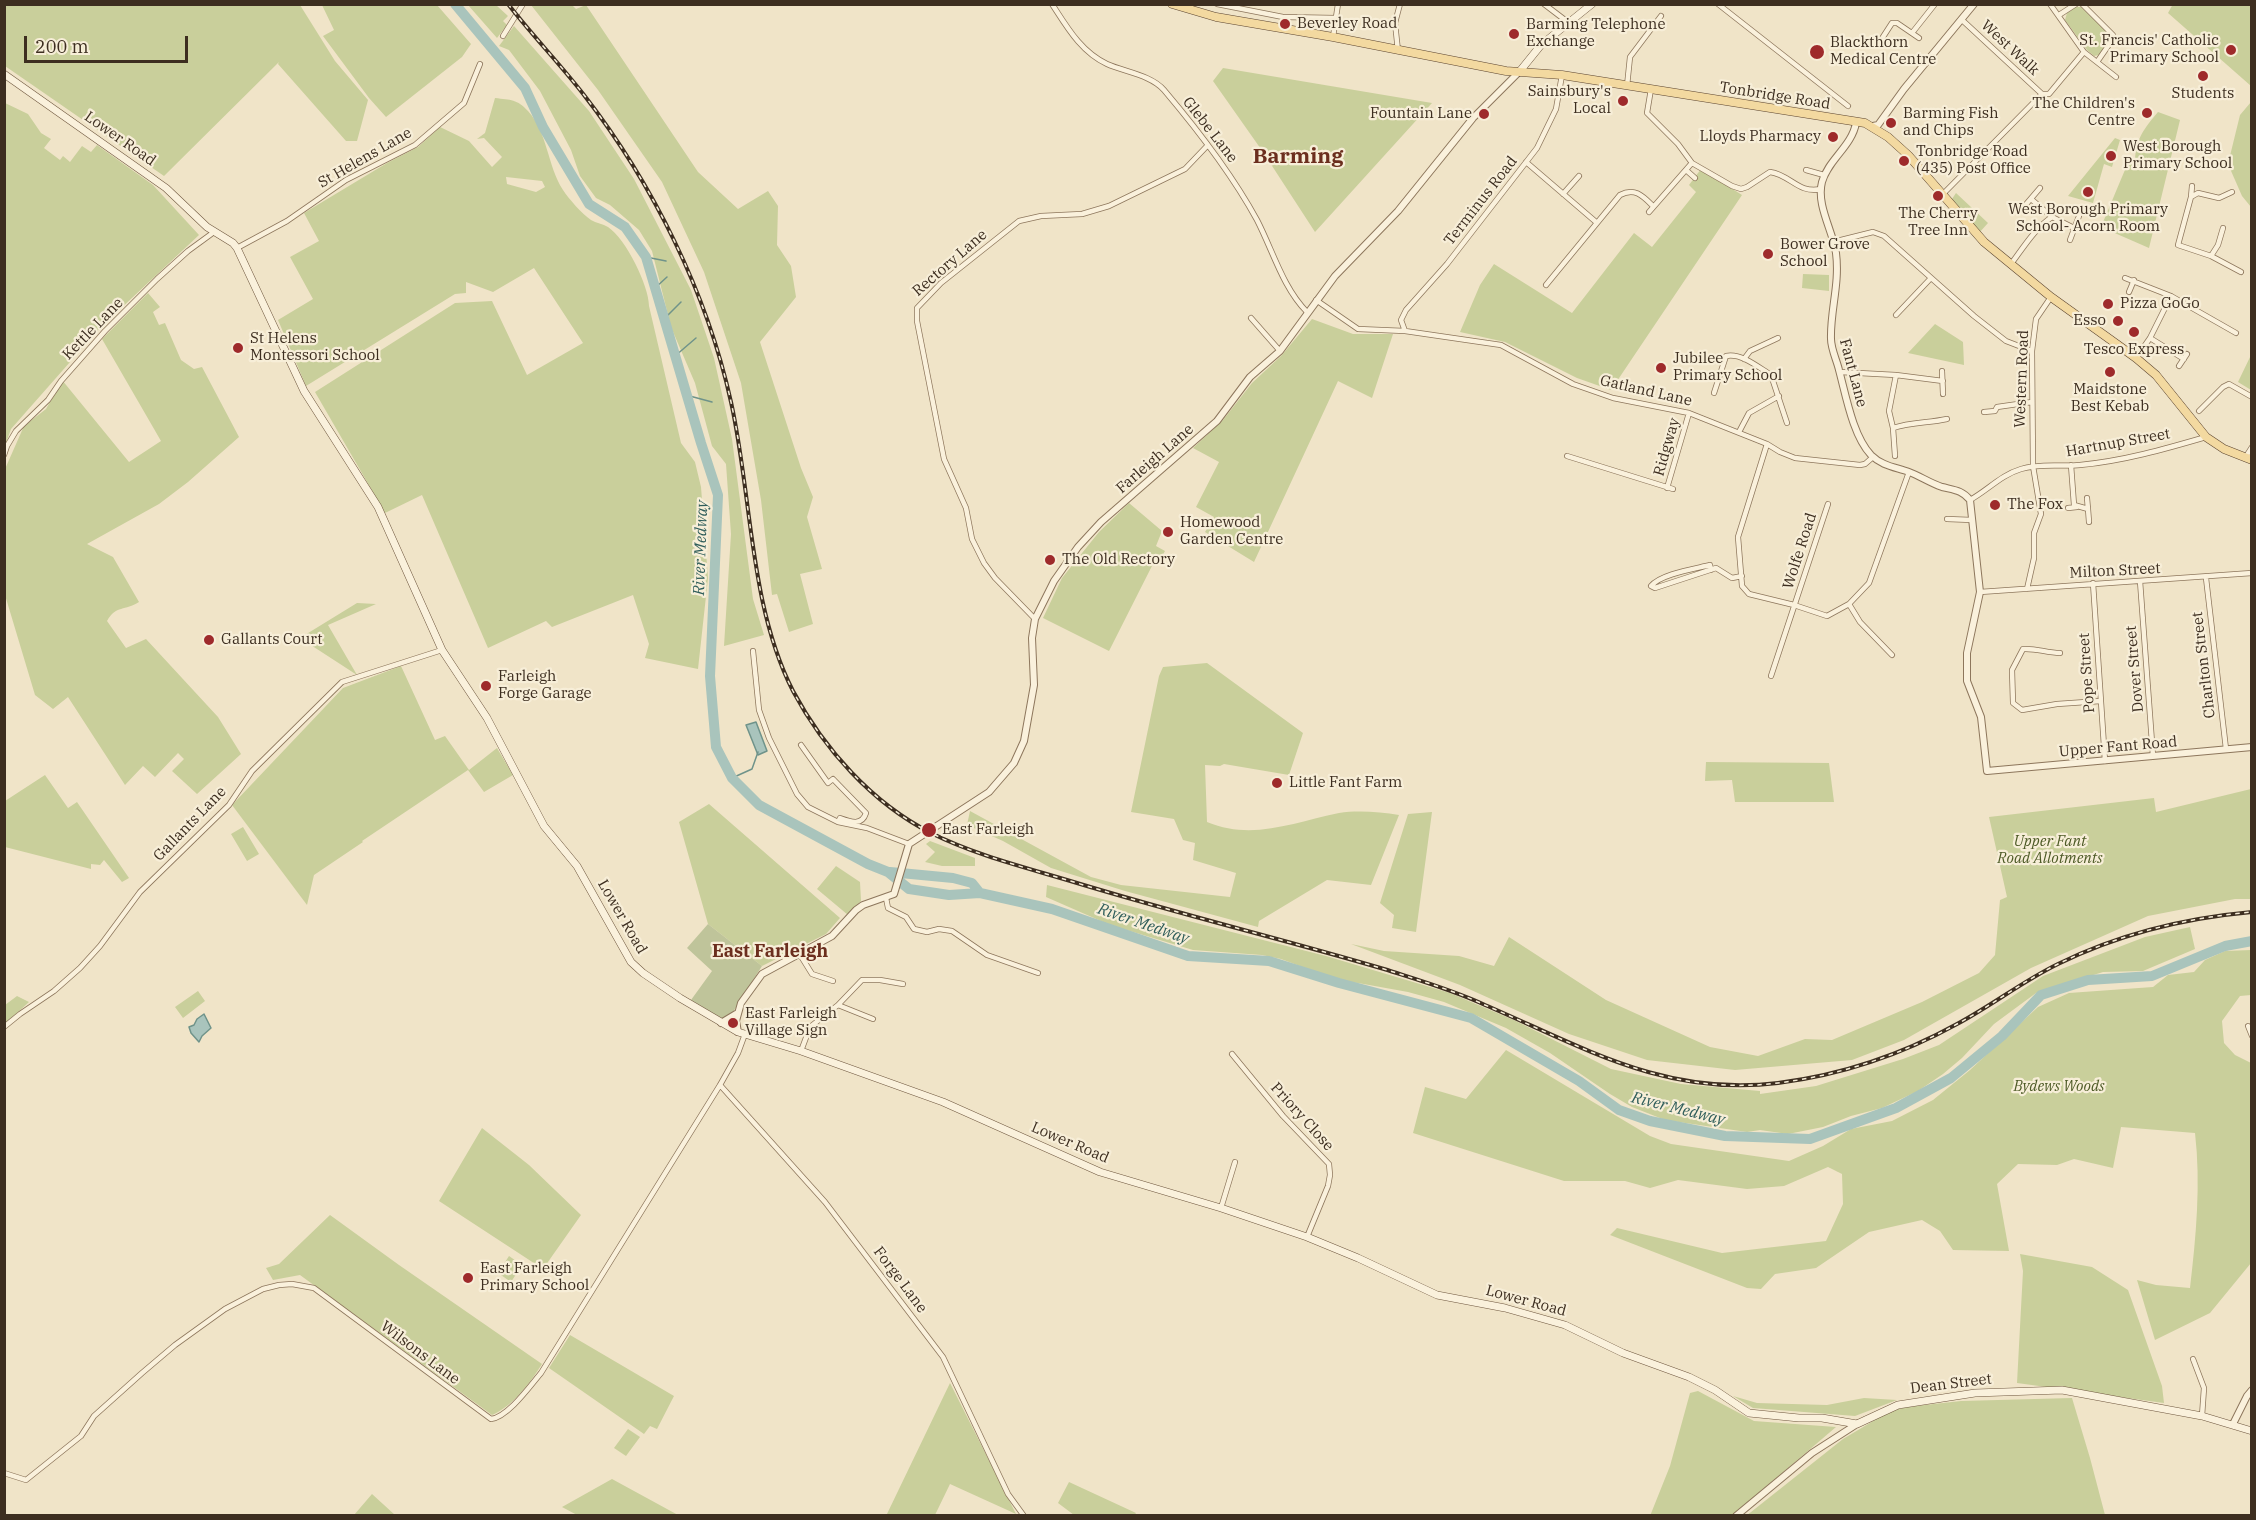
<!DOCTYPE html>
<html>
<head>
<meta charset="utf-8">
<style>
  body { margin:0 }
  #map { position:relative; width:2256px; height:1520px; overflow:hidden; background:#f0e4c8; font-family:"IBM Plex Serif",serif }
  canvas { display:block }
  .frame { position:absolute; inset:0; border:6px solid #3d2e20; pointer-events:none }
  .scale { position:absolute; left:24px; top:36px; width:164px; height:27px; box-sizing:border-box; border:3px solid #3d2e20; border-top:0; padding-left:8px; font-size:18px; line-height:21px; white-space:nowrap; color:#3d2e20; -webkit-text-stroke:4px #f7eed8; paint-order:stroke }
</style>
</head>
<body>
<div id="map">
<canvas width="2256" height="1520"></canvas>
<div class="frame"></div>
<div class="scale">200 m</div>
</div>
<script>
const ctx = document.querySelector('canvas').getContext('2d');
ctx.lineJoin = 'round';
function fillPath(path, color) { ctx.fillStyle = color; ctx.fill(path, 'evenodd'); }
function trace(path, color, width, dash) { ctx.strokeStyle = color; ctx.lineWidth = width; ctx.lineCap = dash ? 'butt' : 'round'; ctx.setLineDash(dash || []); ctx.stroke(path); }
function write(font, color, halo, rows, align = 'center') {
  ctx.font = font + ' "IBM Plex Serif",serif'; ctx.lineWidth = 4.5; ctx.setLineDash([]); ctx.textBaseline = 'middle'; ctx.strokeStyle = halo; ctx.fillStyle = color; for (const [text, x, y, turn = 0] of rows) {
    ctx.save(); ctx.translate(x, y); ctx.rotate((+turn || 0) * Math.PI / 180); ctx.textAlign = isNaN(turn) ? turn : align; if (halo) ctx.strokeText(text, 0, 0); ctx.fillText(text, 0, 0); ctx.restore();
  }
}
fillPath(new Path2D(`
  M2173,4L2251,5V86L2168,13Z
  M4,5H300L335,61L368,100L357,141H346L278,64L279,62L164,176L5,66Z
  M322,5H437L471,44L462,57L386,117L369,98L323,36L334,30Z
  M468,5H496L508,16L503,21L507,25L497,38Z
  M531,5H572L576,9L586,5L698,172L738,209L768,191L778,206L777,245L791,266L796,297L760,342L801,468L813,497L807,517L822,569L800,574L813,624L789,632L777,594L772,595L761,500L741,383L704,272L662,182L598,90Z
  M2081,7L2110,35V40L2099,55L2094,56L2087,50L2065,20L2067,13L2076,7Z
  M514,26L589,111L634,179L691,290L714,358L732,439L753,599L764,635L724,646L731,534L726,464L712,446L695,383L671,327L652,251L639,230L610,205L596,198L580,176L571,150L540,91L509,50L499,46Z
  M1223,68L1432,103L1315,232L1263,152L1213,81Z
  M495,98C511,100 517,99 528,111C548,133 547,165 563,190C569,199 582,214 591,220C596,223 603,224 608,227C626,239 649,286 649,306L681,443L695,462L701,487L708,578L698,669L645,658L649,644L633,595L552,627L546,621L488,648L422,495L385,513L315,392L455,303L492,301L527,375L583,343L534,268L493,292L466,282V293L455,294L306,386L278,320L313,299L290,257L319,241L304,213L387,163L418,147L440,127L469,141L492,167L502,157L484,138L477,139L485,133ZM506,177L542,181L545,187L536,192L507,184Z
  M2251,102L2252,205L2251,207L2242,196L2228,164L2240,115Z
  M5,103L28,114L41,133L51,139L44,148L60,160L63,156L70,162L82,146L91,152L97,145L153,185L199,235L100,328L11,429L5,446Z
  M2158,112L2180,120L2149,248L2101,227L2127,165L2135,161C2136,138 2144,129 2158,112Z
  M2115,138L2120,140L2112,167L2104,164L2093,203L2068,196Z
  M1701,169L1742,195L1611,390L1577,378L1505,342L1460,332L1480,285L1494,264L1572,313L1634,233L1652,247L1696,192L1689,185Z
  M1956,193L1988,223L1979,233L1952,199Z
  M1803,274L1829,275V291L1802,288Z
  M148,293L160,307L153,312L159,325L165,323L181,360L194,369L202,367L239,437L188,482L159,504L87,544L113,557L139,602C125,611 116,605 107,621L126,648L146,639L218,717L241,754L197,794L172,771L184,759L178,753L155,777L143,766L125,785L68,697L53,709L35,695L5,595V469L24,426L46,409L62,380L129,462L161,441L102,339Z
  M1312,319L1353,334H1393L1372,398L1338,381L1254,562L1205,532L1214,517L1196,507L1219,462L1193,448L1223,420L1252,383L1281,356Z
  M1935,324L1963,342L1964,365L1908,353Z
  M2251,355V390L2238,382Z
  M1129,503L1162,531L1156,546L1165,551L1161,558L1157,556L1109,651L1043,618L1062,578L1099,532Z
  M357,603L376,604L328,625L357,675L300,638Z
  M1207,663L1303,733L1289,775L1224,764L1220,766L1205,765L1207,822C1253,841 1294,822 1339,813C1358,810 1380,812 1399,815L1371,885L1327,880L1259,921L1258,927L1125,891L1051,868L1003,841L967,825L970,811L1091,877L1121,885L1230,897L1236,873L1193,860L1195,843L1183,840L1174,819L1131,812L1159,676L1163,667Z
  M401,666L435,740L445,736L469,770L497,748L513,775L484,792L468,770L362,841L363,842L314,875L307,905L232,805L343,688Z
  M1706,762L1829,763L1834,802H1735L1732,780L1705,781Z
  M45,775L68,808L77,802L129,878L122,882L104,860L100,865L91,864V869L5,847V801Z
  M2251,789V899H2235L2148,916L2031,968L1904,1040L1852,1060L1735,1070L1647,1060L1569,1034L1460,985L1351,944L1384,951L1459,956L1494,966L1509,937L1606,1000L1710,1047L1758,1056L1805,1039L1832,1040L1922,1002L1979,973L1995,955L2000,900L2007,897L1989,817L2154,798L2156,812Z
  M709,804L840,918L826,934L762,966L708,924L679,822Z
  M1432,812L1416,932L1392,928L1394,915L1380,903L1408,814Z
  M243,827L259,854L247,861L231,834Z
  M930,841L975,858V866H942L925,862L935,852L926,844Z
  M836,866L860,882L861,901L848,915L817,889Z
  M1047,885L1326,956L1450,993L1516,1021L1611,1069L1681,1084L1760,1091V1094L1816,1086L1903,1059L1939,1045L2043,976L2145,937L2190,927L2195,949L2143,971L2103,972L2036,993L1994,1024L1962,1058L1943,1074L1918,1091L1882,1108L1851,1116L1823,1127L1788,1134L1760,1130L1747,1132L1665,1120L1632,1107L1610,1094L1550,1053L1506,1028L1444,1002L1408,992L1358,983L1343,982L1281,959L1262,955L1193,950L1110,925L1046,897Z
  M2251,950V995L2240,996L2222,1021L2224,1043L2235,1055L2251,1063V1263L2210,1313L2155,1340L2137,1280L2156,1285L2190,1288C2196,1237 2201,1184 2195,1133L2121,1127L2113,1168L2074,1159L2057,1165L2018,1164L1997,1184L2009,1251L1953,1250L1940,1231L1922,1220L1869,1232L1816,1268L1775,1274L1761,1289L1747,1288L1610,1235L1617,1228L1722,1253L1826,1241L1843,1204L1842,1174L1828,1167L1784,1186L1747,1189L1678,1180L1650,1188L1625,1181H1564L1413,1133L1425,1087L1466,1099L1506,1050L1650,1136L1671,1144L1789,1161L1823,1146L1851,1129L1892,1121L1933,1100L1970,1070L2038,1007L2069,993L2153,987L2168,975L2194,972L2205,960L2225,951Z
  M198,991L205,1001L183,1018L175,1007Z
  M17,996L29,1002L5,1024V1005Z
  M482,1128L529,1165L581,1215L543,1269L439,1201Z
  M330,1215L399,1265L542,1364C530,1383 513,1406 492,1415L300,1275L273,1280L266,1268L279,1264Z
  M2020,1254L2092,1267L2128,1290L2162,1386L2164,1403L2017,1383L2023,1271Z
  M509,1256L522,1265L511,1282L498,1273Z
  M570,1335L674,1396L657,1429L650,1426L644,1434L549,1368Z
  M950,1383L1016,1514L950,1484L935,1515L886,1516Z
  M1698,1391L1754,1421L1836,1427L1733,1515L1650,1516L1670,1466L1690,1393Z
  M1733,1396L1757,1403L1827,1405L1864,1398L1897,1400L1855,1416L1753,1408Z
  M2072,1398L2090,1458L2105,1515L1746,1516L1843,1439L1890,1411L1907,1407L1961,1401Z
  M628,1429L640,1437L626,1456L614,1448Z
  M612,1479L678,1515H577L562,1507Z
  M1069,1482L1136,1513L1134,1516L1074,1515L1058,1503Z
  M372,1494L395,1515H354Z`), '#c9cf9b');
fillPath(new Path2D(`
  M708,924L762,966L730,1017L723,1019L691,1000L712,971L687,948Z`), '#bfc49a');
const water = new Path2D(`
  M756,722L767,751L758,755L746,725Z
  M204,1014L211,1028L202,1036L199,1042L191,1033L189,1027L194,1025L197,1019Z`);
fillPath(water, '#a9c4bc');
trace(water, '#6f938a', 1.5);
trace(new Path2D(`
  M646,257L666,261
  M655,288L667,277
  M664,319L681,302
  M675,356L696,338
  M686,395L712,402
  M732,778L752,769L758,752`), '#6f938a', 1.5);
trace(new Path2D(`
  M455,4L525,88L543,127L589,204L625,227L646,257L701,443L718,495L710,676L716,747L732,778L759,805L868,864L888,872L909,889L949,895L980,893L1052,909L1188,956L1269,961L1339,983L1471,1018L1579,1081L1619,1110L1650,1121L1725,1136L1810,1139L1896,1108L1951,1078L2002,1036L2041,995L2088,980L2152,976L2225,946L2252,941
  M890,872L953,878L972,883L980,893`), '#a9c4bc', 10);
const minor = new Path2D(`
  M1052,4C1067,27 1081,52 1107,64C1125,72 1151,75 1164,90C1197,129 1233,176 1257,220C1273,251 1283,288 1307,312
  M1217,4L1283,17L1336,18
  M1544,4L1569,23
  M1718,4L1848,106
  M2050,4L2084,52L2116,77
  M2082,4L2113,35V39L2097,62
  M2059,15L2076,4
  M1961,19L2042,94
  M1912,33L1935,4
  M503,36L523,4
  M1333,37L1338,4
  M1881,40L1892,23H1897L1919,38
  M1398,51L1395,23L1400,4
  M1627,86L1630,57L1661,16
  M1651,89L1647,113L1678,144L1692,163L1732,186L1741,189L1747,187L1770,172C1791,175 1798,194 1821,189
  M1526,162L1596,222
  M1686,170L1695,178
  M1806,170L1824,175
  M2232,192L2219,198L2198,193L2191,197L2178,245L2211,256L2241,272
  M1563,194L1579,176
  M1943,194L2042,94H2049L2084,52
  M2191,197L2192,186
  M2031,199L2052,217L2074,228
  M2022,209L2040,188
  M1649,212L1691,164
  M2070,240L2079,216
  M1833,242L1873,232L1884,236L1974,316L2006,341L2032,351
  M237,248L287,221L346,180L415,145L464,103L480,64
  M2211,256L2218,245L2223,228
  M2011,264C2023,248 2035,228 2052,217
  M2125,278L2171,296L2236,333
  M1546,285L1620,195C1635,187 1643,196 1653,206
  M2129,292L2134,280
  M1316,300L1358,329L1405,331L1501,345L1573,384L1613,398L1689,413L1767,444L1780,452L1795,458L1860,465L1865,464L1873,457
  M1896,315L1931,278
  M1251,318L1280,351
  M1405,331L1401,320L1406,310L1447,264L1537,148L1556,109L1562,75
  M2150,338L2184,359
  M2136,358L2150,338L2171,296
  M1744,359L1750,351L1778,338
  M2179,366L2187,354
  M1942,371L1943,394
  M1840,372L1896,375L1943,381
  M1714,393L1726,356C1742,353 1758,367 1771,375L1787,423
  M2199,411L2223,387L2229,384L2252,397
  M1984,412L1995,411L1997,407L2032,402
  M1893,428C1911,422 1929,423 1947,419
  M1739,432L1749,413L1779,396
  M1767,444L1738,537L1742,586L1749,594L1794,605L1827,616L1849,604L1869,583L1909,472
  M4,455L7,446L16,431L48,400L61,381L105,331L157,279L188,251L214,232
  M1567,456L1673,489
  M1895,456L1893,428L1889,411L1896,375
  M2245,458L2252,447
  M2071,465L2074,505L2088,509L2089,522
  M1667,488L1689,413
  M2087,498L2088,509
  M1970,500C1988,490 2001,475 2021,469C2040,463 2061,467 2080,465C2123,461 2165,449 2206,437
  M2068,508L2077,507
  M1947,519L1972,520
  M1711,570L1710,565C1694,569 1661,574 1651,586L1655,588L1716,568L1732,578L1742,576
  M2206,578L2226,749
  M2140,581L2153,756
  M2093,583L2105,761
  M2027,589L2034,558V533L2041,514L2033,466L2032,351L2036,319L2051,297
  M1980,592L2252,573
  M1849,604L1860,622L1892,655
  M1035,619L995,578L984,563L972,539L966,508L944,459L917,321V308L941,283L1019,221L1041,216L1082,214L1109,206L1185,169L1207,146
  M753,651L759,710L769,738L797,794L808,807L838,822L867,828L909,844
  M2060,653C2047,653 2036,648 2023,649L2012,670L2013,703L2022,710L2057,704L2101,701
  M1771,676L1828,504
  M801,745L828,783L833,779L866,813C862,826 851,822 840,818L838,822
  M886,898L888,908L906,917L914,929L927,932L939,929L952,931L987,955L1038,973
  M799,953L812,974L833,981
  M838,1005L862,980H880L903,984
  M2248,1026L2252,1036
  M4,1027L20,1014L54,991L80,968L100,946L140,892L229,805L252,771L342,682L442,650
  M801,1051L810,1027L838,1005L873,1019
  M1232,1054L1283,1116L1329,1164L1330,1175L1328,1186L1307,1237
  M720,1085L825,1202L943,1357L1008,1494L1024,1516
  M1221,1208L1235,1162
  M2193,1359L2204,1388L2202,1416
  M4,1473L26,1480L81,1436L94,1416L142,1373L175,1345L225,1309L263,1289L279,1285L292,1284L314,1288L491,1419C508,1417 530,1386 541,1373L720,1085L738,1053L745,1034`);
const tertiary = new Path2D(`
  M1856,123C1852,146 1828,160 1822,182C1816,205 1833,231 1836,253C1840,284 1830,311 1831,339C1831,349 1837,361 1839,370C1846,396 1853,436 1871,455C1882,466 1895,467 1909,472C1920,476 1930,483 1942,487C1954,490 1962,490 1970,500L1980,592L1967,653V681L1981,717L1987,771L2252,747
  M1873,126L1878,125L1904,89L1974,4
  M721,1023L736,1014
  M738,1032L736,1021L741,1003L762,974L832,936L856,910L863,905L894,894L909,844L989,792L1014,763L1024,741L1034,685L1032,638L1035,619L1054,581L1078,547L1101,522L1217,421L1250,377L1280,351L1335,276L1398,211L1473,118L1520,71
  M2233,1424L2247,1396L2252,1390
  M1736,1516L1812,1453L1857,1424`);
const secondary = new Path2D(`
  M1520,71L1541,45L1592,4
  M4,74L166,188L207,227L233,243L237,248L304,391L378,507L442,650L487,718L544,826L577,866L631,962L643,973L680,998L738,1032L801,1051L943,1102L1100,1172L1221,1208L1307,1237L1358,1258L1437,1295L1505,1308L1565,1325L1623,1353L1689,1377L1715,1390L1749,1413L1799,1418H1822L1857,1424L1898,1405L1975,1393L2062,1390L2202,1416L2252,1431`);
const primary = new Path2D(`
  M1172,4L1216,17L1333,37L1506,71L1562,75L1865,123L1888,137L1908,155L1984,242L2051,297L2136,358L2156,375L2206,437L2224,449L2252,460`);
trace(minor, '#8d765c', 6);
trace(tertiary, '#8d765c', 8);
trace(secondary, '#6f573f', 8);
trace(primary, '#5b4430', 9);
trace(minor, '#faf1dc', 4.5);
trace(tertiary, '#faf1dc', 6);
trace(secondary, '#faf1dc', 7);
trace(primary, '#f3d9a0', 8);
const rail = new Path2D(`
  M508,4C532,35 560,64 584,95C653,184 707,293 731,402C752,496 749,605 793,691C824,749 872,803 931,833C977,856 1028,868 1077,883C1179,914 1282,939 1384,969C1418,980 1453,990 1485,1005C1583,1047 1665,1097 1778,1083C1841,1075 1901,1055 1957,1024C1991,1006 2023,981 2058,964C2119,934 2185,918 2252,912`);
trace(rail, '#3d2e20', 4);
trace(rail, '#f7eed8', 1.5, [4.5]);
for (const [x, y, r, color] of [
  [1285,24,6,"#9e2a2b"],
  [1514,34,6,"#9e2a2b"],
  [2231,50,6,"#9e2a2b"],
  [1817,52,8,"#9e2a2b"],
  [2203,76,6,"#9e2a2b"],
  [1623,101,6,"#9e2a2b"],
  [2147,113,6,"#9e2a2b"],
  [1484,114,6,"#9e2a2b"],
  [1891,123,6,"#9e2a2b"],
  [1833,137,6,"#9e2a2b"],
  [2111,156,6,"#9e2a2b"],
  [1904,161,6,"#9e2a2b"],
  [2088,192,6,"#9e2a2b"],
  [1938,196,6,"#9e2a2b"],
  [1768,254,6,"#9e2a2b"],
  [2108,304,6,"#9e2a2b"],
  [2118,321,6,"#9e2a2b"],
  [2134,332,6,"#9e2a2b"],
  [238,348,6,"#9e2a2b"],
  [1661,368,6,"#9e2a2b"],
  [2110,372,6,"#9e2a2b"],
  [1995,505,6,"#9e2a2b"],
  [1168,532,6,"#9e2a2b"],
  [1050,560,6,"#9e2a2b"],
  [209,640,6,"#9e2a2b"],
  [486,686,6,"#9e2a2b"],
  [1277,783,6,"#9e2a2b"],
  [929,830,8,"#9e2a2b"],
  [733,1023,6,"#9e2a2b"],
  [468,1278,6,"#9e2a2b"]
]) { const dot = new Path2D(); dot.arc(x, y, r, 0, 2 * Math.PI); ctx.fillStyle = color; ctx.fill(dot); trace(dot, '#f7eed8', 2); }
write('15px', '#3d2e20', '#f7eed8', [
  ["Beverley Road",1297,24],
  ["Barming Telephone",1526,25],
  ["Exchange",1526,42],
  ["St. Francis' Catholic",2219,41,"right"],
  ["Primary School",2219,58,"right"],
  ["Blackthorn",1830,43],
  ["Medical Centre",1830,60],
  ["Sainsbury's",1611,92,"right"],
  ["Local",1611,109,"right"],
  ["Students",2203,94,"center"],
  ["The Children's",2135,104,"right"],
  ["Centre",2135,121,"right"],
  ["Fountain Lane",1472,114,"right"],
  ["Barming Fish",1903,114],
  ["and Chips",1903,131],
  ["Lloyds Pharmacy",1821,137,"right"],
  ["West Borough",2123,147],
  ["Primary School",2123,164],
  ["Tonbridge Road",1916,152],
  ["(435) Post Office",1916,169],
  ["West Borough Primary",2088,210,"center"],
  ["School- Acorn Room",2088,227,"center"],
  ["The Cherry",1938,214,"center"],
  ["Tree Inn",1938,231,"center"],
  ["Bower Grove",1780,245],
  ["School",1780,262],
  ["Pizza GoGo",2120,304],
  ["Esso",2106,321,"right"],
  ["St Helens",250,339],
  ["Montessori School",250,356],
  ["Tesco Express",2134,350,"center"],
  ["Jubilee",1673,359],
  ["Primary School",1673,376],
  ["Maidstone",2110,390,"center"],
  ["Best Kebab",2110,407,"center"],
  ["The Fox",2007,505],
  ["Homewood",1180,523],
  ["Garden Centre",1180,540],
  ["The Old Rectory",1062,560],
  ["Gallants Court",221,640],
  ["Farleigh",498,677],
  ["Forge Garage",498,694],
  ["Little Fant Farm",1289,783],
  ["East Farleigh",942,830],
  ["East Farleigh",745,1014],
  ["Village Sign",745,1031],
  ["East Farleigh",480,1269],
  ["Primary School",480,1286]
], 'left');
write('15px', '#3d2e20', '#f7eed8', [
  ["West Walk",2010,48,43],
  ["Tonbridge Road",1775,96,9],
  ["Glebe Lane",1210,130,52],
  ["Lower Road",120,139,35],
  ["St Helens Lane",365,158,-30],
  ["Terminus Road",1481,201,-52],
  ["Rectory Lane",950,263,-41],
  ["Kettle Lane",93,329,-46],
  ["Fant Lane",1853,373,75],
  ["Western Road",2022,379,-88],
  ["Gatland Lane",1646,391,13],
  ["Hartnup Street",2118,443,-10],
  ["Ridgway",1667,447,-74],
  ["Farleigh Lane",1155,459,-41],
  ["Wolfe Road",1800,551,-72],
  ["Milton Street",2115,571,-3],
  ["Charlton Street",2204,665,-97],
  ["Dover Street",2135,669,-95],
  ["Pope Street",2087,673,-94],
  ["Upper Fant Road",2118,747,-5],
  ["Gallants Lane",190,824,-46],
  ["Lower Road",622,917,60],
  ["Priory Close",1302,1117,48],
  ["Lower Road",1070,1143,23],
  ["Forge Lane",900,1280,53],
  ["Lower Road",1526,1301,15],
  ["Wilsons Lane",420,1353,37],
  ["Dean Street",1951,1384,-7]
]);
write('italic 15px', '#4d5a26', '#f7eed8', [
  ["Upper Fant",2050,842],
  ["Road Allotments",2050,859],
  ["Bydews Woods",2059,1087]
]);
write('italic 16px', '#2f5d5a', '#f7eed8', [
  ["River Medway",701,548,-88],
  ["River Medway",1143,924,19],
  ["River Medway",1678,1109,14]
]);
write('bold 18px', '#6b2e1e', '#f7eed8', [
  ["East Farleigh",770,952]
]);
write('bold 21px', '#6b2e1e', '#f7eed8', [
  ["Barming",1298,157]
]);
</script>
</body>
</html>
